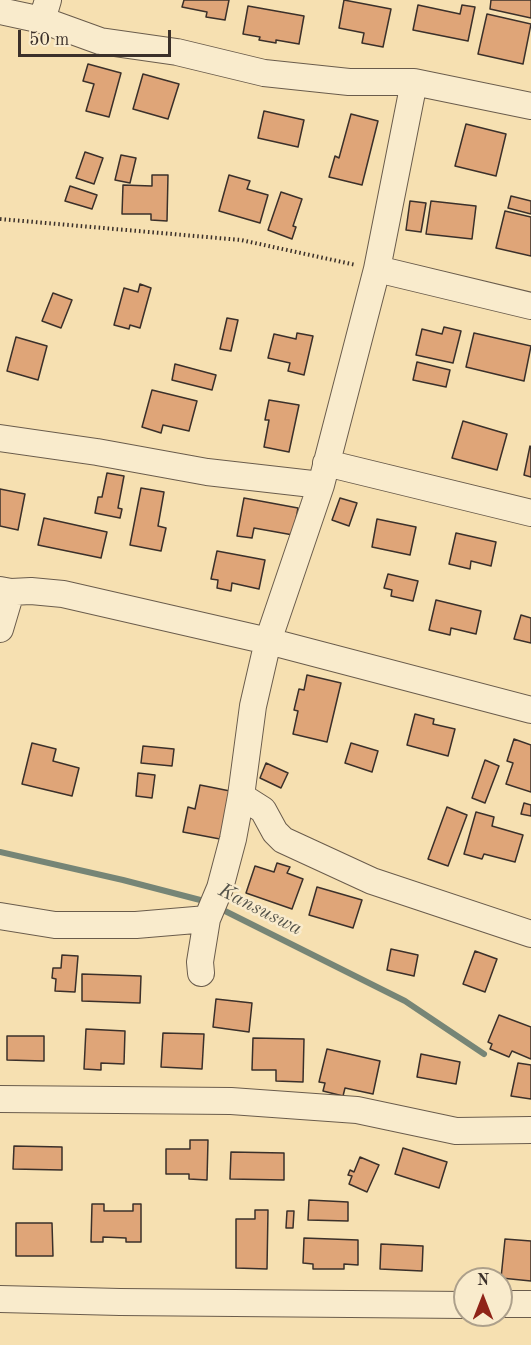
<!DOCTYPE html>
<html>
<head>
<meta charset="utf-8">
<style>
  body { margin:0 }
  #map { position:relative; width:531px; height:1345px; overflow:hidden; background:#f6e0b1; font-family:"Old Standard TT",serif }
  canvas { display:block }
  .north { position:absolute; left:453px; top:1267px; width:60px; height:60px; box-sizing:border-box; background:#f9ebcc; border:2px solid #ada08b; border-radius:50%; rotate:0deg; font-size:16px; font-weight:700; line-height:24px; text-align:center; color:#3b302a }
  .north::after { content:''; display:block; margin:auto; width:21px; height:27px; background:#8f2418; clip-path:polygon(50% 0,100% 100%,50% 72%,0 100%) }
  .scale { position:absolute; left:18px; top:30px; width:153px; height:27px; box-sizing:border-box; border:3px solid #3b302a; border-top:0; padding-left:8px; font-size:18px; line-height:21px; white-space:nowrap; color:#3b302a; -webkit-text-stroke:4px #f9ebcc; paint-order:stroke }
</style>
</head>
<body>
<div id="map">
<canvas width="531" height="1345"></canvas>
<div class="north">N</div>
<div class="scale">50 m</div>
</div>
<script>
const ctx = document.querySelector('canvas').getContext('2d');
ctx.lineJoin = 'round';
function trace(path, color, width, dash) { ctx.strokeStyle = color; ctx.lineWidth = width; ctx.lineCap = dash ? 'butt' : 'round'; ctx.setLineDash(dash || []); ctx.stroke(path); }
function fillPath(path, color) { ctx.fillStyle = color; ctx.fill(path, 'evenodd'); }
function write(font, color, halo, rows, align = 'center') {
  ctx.font = font + ' "Old Standard TT",serif'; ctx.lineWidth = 5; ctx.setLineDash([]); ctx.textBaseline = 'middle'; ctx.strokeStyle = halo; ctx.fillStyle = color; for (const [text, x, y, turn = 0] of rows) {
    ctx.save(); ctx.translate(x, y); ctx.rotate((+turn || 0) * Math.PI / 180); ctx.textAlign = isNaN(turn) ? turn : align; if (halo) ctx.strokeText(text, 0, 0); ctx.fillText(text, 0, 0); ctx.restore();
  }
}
trace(new Path2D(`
  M0,852L123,880L208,902
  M219,908L405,1001L484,1054`), '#768576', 6);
const building = new Path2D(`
  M184,0H229L225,20L206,17L207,12L182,7Z
  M344,0L391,9L383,47L362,43L364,33L339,28Z
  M491,0H531V18L490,9Z
  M418,5L460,14L462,5L475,7L468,41L413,30Z
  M248,6L304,16L299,44L276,40V43L259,40L260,37L243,34Z
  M487,14L531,24L523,64L478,54Z
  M88,64L121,73L109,117L86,111L94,84L83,81Z
  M143,74L179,84L168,119L133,109Z
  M264,111L304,120L298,147L258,138Z
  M351,114L378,121L362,185L329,177L335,156L339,158Z
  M466,124L506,134L496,176L455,166Z
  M85,152L103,158L94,184L76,178Z
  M121,155L136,158L130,183L115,180Z
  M152,175H168L167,221L151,220V214H122L123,185L152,186Z
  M229,175L250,181L247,189L268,195L260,223L219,211Z
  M70,186L97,195L92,209L65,201Z
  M281,192L302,199L293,226L296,227L292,239L268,230Z
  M511,196L531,201V214L508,208Z
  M410,201L426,203L421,232L406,230Z
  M431,201L476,206L472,239L426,234Z
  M505,211L531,217V256L496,248Z
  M140,284L151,288L140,328L130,325L129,329L114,325L124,288L138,292Z
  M53,293L72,300L61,328L42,321Z
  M227,318L238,320L231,351L220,349Z
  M444,327L461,331L453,363L416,355L422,329L442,334Z
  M297,333L313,336L304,375L288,371L290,363L268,358L274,334L296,339Z
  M474,333L531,346L524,381L466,367Z
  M16,337L47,346L38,380L7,371Z
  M417,362L450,370L446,387L413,380Z
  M175,364L216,375L212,390L172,380Z
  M152,390L197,401L189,431L163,425L161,433L142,427Z
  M269,400L299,405L289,452L264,447L269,420H265Z
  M463,421L507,434L497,470L452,458Z
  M530,446L531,447V477L524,475Z
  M107,473L124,476L118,508L122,509L120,518L95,513L98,497H102Z
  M141,488L164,492L158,526L166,528L161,551L130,545Z
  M0,489L25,494L18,530L0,526Z
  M244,498L298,508L293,535L254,528L252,538L237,536Z
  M340,498L357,503L349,526L332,520Z
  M44,518L107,532L101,558L38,545Z
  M377,519L416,527L410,555L372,547Z
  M456,533L496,542L491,566L471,561L470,569L449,564Z
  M217,551L265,560L259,589L232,583L231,591L217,588L218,580L211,579Z
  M388,574L418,581L413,601L391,596L392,590L384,588Z
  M436,600L481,611L476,634L451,628L450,635L429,630Z
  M521,615L531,618V643L514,639Z
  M307,675L341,683L327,742L293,734L298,711L294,710L299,689L304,690Z
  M415,714L434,719L433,724L455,729L448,756L407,745Z
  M514,739L531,745V792L506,784L513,763L507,761Z
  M32,743L56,749L53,761L79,768L72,796L22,784Z
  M351,743L378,751L372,772L345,763Z
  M143,746L174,749L172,766L141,763Z
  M485,760L499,766L485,803L472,798Z
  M266,763L288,773L281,788L260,778Z
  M138,773L155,775L152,798L136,796Z
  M200,785L230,791L220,839L183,832L188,807L195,809Z
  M524,803L531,805V816L521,814Z
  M447,807L467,815L448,866L428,859Z
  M476,812L494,817L492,826L523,835L515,862L484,854L482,859L464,854Z
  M277,863L290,867L287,873L303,879L292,909L246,893L255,866L274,872Z
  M317,887L362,900L353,928L309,915Z
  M391,949L418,955L414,976L387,970Z
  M475,951L497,959L485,992L463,984Z
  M62,955L78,956L75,992L55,991L56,979L52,978L53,968H61Z
  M82,974L141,976L140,1003L82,1001Z
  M216,999L252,1003L249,1032L213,1027Z
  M499,1015L531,1027V1059L512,1051L509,1057L490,1049L492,1044L488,1042Z
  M86,1029L125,1031L124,1064L101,1063V1070L84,1069Z
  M163,1033L204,1034L202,1069L161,1067Z
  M7,1036H44V1061L7,1060Z
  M253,1038L304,1039L303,1082L276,1081V1070H252Z
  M327,1049L380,1061L373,1094L345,1088L343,1096L323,1091L325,1083L319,1082Z
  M421,1054L460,1062L456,1084L417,1077Z
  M518,1063L531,1065V1099L511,1096Z
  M190,1140H208L207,1180L189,1179V1174H166V1149H190Z
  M14,1146L62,1147V1170L13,1169Z
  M403,1148L447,1162L439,1188L395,1174Z
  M231,1152L284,1153V1180L230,1179Z
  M360,1157L379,1165L367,1192L349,1184L352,1176L348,1175L350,1170L354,1172Z
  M309,1200L348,1202V1221L308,1220Z
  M92,1204H104V1211H133V1204H141V1242H126V1238L103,1237V1242H91Z
  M255,1210H268L267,1269L236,1268V1219H255Z
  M287,1211H294L293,1228H286Z
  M16,1223H52L53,1256H16Z
  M304,1238L358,1240V1265L344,1264V1269H313V1264L303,1263Z
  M505,1239L531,1241V1281L501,1278Z
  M381,1244L423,1246L422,1271L380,1269Z`);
fillPath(building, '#dfa578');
trace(building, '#3b302a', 1.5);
const minor = new Path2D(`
  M0,11L42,20L48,0
  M42,20L100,41L177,52L264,73L349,82H414L531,106
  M377,269L531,306
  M0,438L97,452L207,472L321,485
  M326,463L531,513
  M0,590L11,592L31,591L63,594L268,641L531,710
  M0,629L11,592
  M241,796L263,810L275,832L283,840L372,881L531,934
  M0,916L55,925H136L207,919
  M201,973L200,962L207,919L220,888L233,839L241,796L253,706L268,641L321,485L377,269L414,82
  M0,1099L231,1101L357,1110L456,1131L531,1130
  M0,1299L120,1302L465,1305
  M501,1304H531`);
trace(minor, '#6a5c4c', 28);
trace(new Path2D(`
  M0,219L241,240L356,265`), '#3b302a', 4, [1.5, 3]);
trace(minor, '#f9ebcc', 26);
write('italic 20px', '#54534a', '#f9ebcc', [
  ["Kansuswa",260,910,27]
]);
</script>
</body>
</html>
